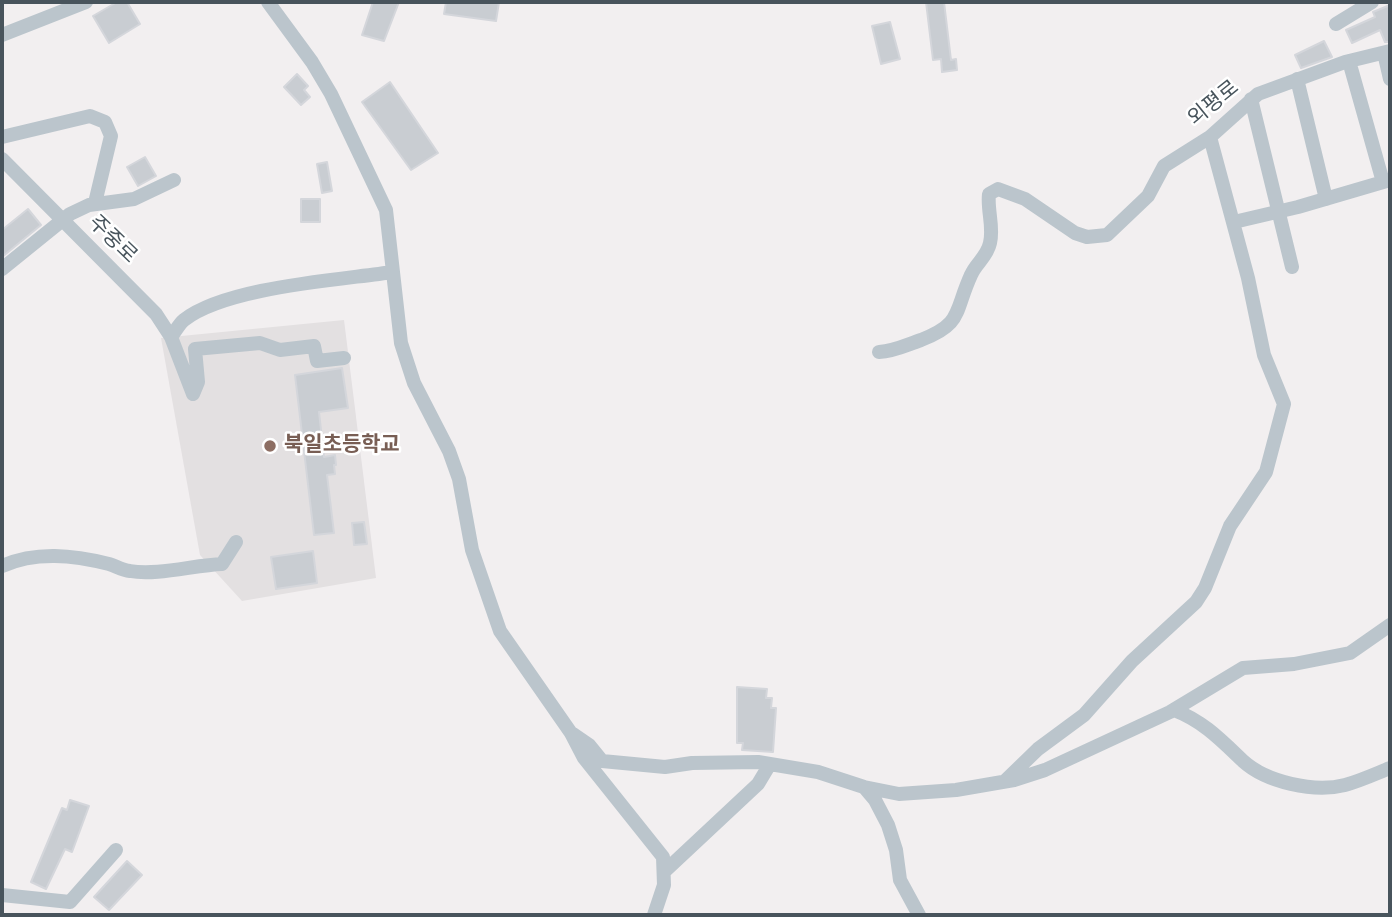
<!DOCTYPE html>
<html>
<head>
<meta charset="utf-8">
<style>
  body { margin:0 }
  #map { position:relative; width:1392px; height:917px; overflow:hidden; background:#f2eff0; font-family:Jost,sans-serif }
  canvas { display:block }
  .frame { position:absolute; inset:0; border:4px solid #48545c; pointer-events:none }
</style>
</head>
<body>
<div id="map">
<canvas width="1392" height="917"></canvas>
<div class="frame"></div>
</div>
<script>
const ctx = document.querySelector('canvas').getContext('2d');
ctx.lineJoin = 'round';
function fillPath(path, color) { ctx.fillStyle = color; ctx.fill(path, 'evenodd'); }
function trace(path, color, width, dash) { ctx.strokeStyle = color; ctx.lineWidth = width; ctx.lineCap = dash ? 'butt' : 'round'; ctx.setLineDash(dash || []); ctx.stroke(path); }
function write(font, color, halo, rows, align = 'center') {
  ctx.font = font + ' Jost,"Noto Sans KR",sans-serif'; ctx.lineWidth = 5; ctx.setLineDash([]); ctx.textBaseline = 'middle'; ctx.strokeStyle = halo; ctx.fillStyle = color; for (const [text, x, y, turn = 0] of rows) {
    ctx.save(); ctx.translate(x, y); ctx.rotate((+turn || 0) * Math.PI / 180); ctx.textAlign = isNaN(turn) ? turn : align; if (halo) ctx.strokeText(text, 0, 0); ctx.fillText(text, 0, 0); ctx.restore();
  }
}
fillPath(new Path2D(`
  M344,320L376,578L242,601L200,555L161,338Z`), '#e3e0e1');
const building = new Path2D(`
  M117,2H127L140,24L109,43L93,16Z
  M373,2H399L384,41L362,35Z
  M446,2H499L496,21L444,14Z
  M926,2H944L951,60L956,59L957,70L942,72L941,59L933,60Z
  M1390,5V42H1385L1380,30L1352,43L1346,30L1375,17L1373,12Z
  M890,22L900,59L881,64L872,26Z
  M1324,41L1332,57L1301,68L1295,55Z
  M297,74L308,86L304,90L310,97L301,105L284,87Z
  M390,82L438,153L411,170L362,102Z
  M145,157L156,176L138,186L127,167Z
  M327,162L332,191L322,193L317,164Z
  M301,199H320V222H301Z
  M28,209L41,225L2,257V230Z
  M342,368L348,408L319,412L324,457L335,455L336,465H334L335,474L327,475L334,533L314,535L295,375Z
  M364,522L367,544L354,545L352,523Z
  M313,551L317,583L276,589L271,557Z
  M737,687L767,689L766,698H772L771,708H776L773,752L742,750L743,743H737Z
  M70,800L89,806L72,852L65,849L46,889L31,882L62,808L67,810Z
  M127,861L142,875L109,910L94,897Z`);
fillPath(building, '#c9cdd2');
trace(building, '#d4d6db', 2);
trace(new Path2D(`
  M268,2L312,62L331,94L386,210L401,343L414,383L449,451L459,479L472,550L500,631L571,733L584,758L663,857L664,885L654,915
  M1336,24L1372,2
  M2,35L86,2
  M1384,53L1390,79
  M1349,61L1383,182
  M1297,79L1326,199
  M1251,99L1292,267
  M2,137L90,116L105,122L111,136L95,203
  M2,159L156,314L171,337L193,394
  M1234,222L1298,207L1390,180
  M2,269L70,214L89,205L134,199L174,180
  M171,337C175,332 179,324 184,320C226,287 339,280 393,272
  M879,352C895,351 906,345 921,340C963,324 954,312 971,275C976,263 987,257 990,243C994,227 987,210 989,194L998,189L1025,199L1075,233L1087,237L1107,235L1148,196L1164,166L1210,137L1258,94L1345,62L1390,51
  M193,394L198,382L195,349L260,343L280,350L314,346L317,361L344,358
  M2,566C36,551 73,555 109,564C116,566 122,570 130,571C156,576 195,565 222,564L236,542
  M1174,710C1203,721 1221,740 1243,761C1266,782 1314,793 1345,785C1360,781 1375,774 1390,768
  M573,734L589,745L602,761L665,767L692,763L758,762L818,772L864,787L899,794L956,790L1014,780L1045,770L1170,712L1243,668L1294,664L1350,653L1390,625
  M1005,781L1038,749L1084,715L1132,661L1196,602L1205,588L1230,526L1266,472L1284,404L1264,355L1248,278L1210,137
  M864,787L875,800L888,825L896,850L900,880L919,915
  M665,871L758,784L770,764
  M2,895L70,902L116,850`), '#bbc5cc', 14);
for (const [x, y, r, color] of [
  [270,446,7,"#8d6e63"]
]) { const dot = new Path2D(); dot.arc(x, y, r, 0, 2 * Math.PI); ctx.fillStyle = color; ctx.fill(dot); trace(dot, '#fff', 2.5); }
write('21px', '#48545c', '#fff', [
  ["외평로",1214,104,-39],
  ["주중로",112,240,44]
]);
write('bold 21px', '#785e54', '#fff', [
  ["북일초등학교",284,446]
], 'left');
</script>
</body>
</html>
